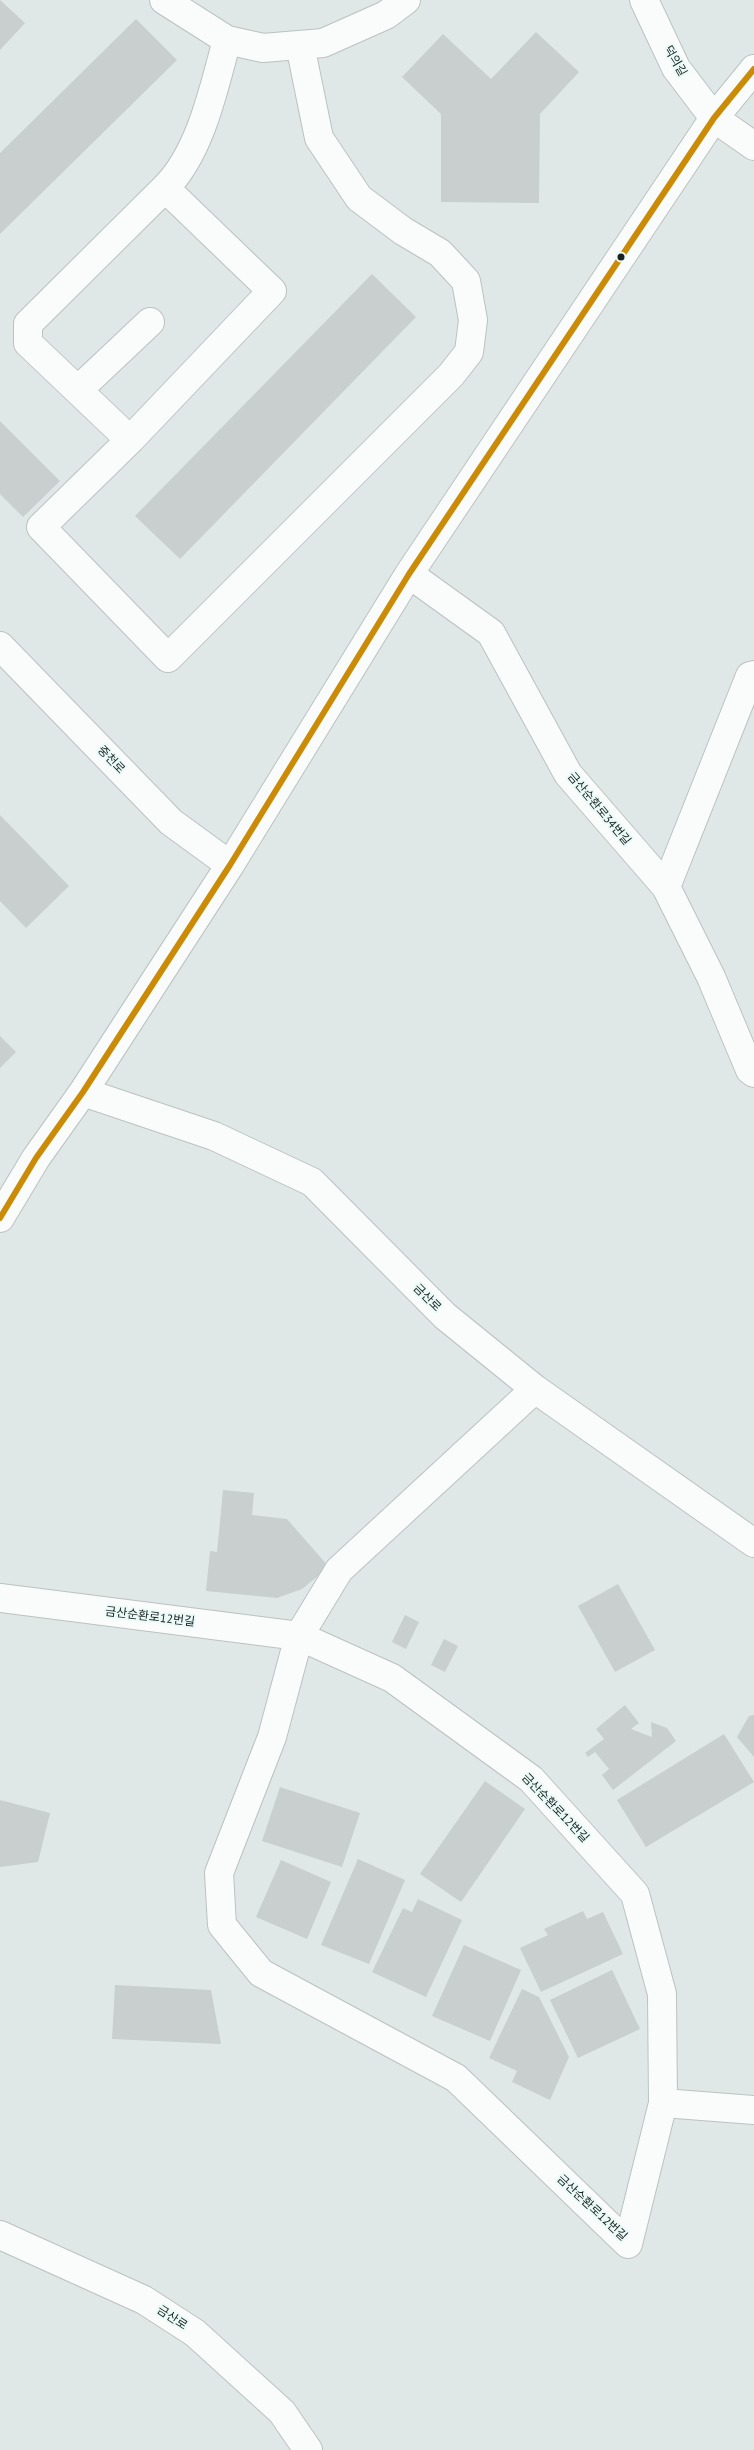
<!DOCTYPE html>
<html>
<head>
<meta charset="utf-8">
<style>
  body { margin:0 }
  canvas { display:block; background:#dfe8e7 }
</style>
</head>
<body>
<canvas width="754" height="2450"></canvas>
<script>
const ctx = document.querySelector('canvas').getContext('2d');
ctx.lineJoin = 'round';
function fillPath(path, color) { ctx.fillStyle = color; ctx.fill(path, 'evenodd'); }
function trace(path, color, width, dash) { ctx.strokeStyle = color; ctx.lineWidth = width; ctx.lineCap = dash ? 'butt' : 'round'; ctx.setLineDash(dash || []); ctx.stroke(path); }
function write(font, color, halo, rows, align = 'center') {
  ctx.font = font + ' "PT Sans","Noto Sans KR",sans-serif'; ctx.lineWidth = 4; ctx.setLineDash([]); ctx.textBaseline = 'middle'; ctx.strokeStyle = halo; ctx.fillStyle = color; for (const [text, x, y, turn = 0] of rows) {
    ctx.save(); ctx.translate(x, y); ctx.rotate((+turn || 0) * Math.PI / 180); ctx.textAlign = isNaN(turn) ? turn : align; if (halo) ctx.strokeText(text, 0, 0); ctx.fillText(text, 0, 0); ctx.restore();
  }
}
fillPath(new Path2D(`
  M0,0L25,23L0,50Z
  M136,19L177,60L0,234V153Z
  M536,32L579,72L540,114L539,203L441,202V114L402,77L443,34L491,79Z
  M372,274L416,317L180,559L135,516Z
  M0,421L60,481L23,517L0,494Z
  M0,815L69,886L26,928L0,901Z
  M0,1036L16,1052L0,1068Z
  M223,1490L254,1493L252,1515L287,1519L329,1567L302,1589L277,1598L206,1591L210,1551L217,1552Z
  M618,1584L655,1650L615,1672L578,1606Z
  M405,1615L419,1622L406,1649L392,1642Z
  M444,1639L458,1646L445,1672L431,1665Z
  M625,1705L639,1723L631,1729L652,1737L651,1722L667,1728L676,1741L613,1790L602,1775L609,1769L595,1752L588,1757L585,1753L604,1739L596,1729Z
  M754,1715V1757L737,1737L749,1716Z
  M724,1734L754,1782L646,1847L617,1800Z
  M485,1781L525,1809L461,1902L420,1874Z
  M280,1787L360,1813L342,1867L262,1841Z
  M0,1800L50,1813L38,1862L0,1867Z
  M358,1859L405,1880L369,1964L321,1945Z
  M281,1860L331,1882L307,1939L256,1917Z
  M418,1899L462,1920L426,1997L372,1972L403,1908L412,1912Z
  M583,1911L587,1919L603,1912L623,1954L541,1992L520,1948L548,1935L544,1929Z
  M464,1945L521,1970L490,2041L432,2016Z
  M612,1970L640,2029L578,2058L550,2000Z
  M115,1985L211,1990L221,2044L112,2039Z
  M522,1989L539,1997L569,2057L550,2100L512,2082L517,2071L489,2058Z`), '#c8cfce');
const minor = new Path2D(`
  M164,0L227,40L263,48L323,43L386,15L406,0
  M644,0L676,68L714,118L754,146
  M165,188L272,291L130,440L28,343V324L165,188C201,152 214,87 227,40
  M78,390L150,322
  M130,440L41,527L168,658L451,375L469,352L473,320L466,281L440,253L403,231L359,198L319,138L300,45
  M409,574L491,633L568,774L666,887L711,977L750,1070L754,1073
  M0,646L171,822L230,865
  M666,887L750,676L754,675
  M83,1092L214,1136L312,1182L445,1316L535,1389L754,1543
  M0,1218L36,1158L83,1092L230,865L409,574L714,118L754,69
  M0,1598L299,1636L392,1678L531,1779L635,1894L662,1994L663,2103L628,2244L456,2078L261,1973L222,1925L219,1873L272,1737L299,1636L339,1570L535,1389
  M663,2103L754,2110
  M0,2235L144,2300L195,2333L282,2412L308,2450`);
trace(minor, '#bbc2c0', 30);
trace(minor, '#fafcfb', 28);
trace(new Path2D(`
  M0,1218L36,1158L83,1092L230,865L409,574L714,118L754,69`), '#cb8b06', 6);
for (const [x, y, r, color] of [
  [621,257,4.5,"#1b2120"]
]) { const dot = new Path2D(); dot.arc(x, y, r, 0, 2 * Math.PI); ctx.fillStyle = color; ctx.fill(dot); trace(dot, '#e9faf7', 2); }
write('12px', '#1b2120', '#e9faf7', [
  ["덕의길",675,61,60],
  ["중천로",111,760,46],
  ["금산순환로34번길",599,809,50],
  ["금산로",427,1298,45],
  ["금산순환로12번길",150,1617,7],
  ["금산순환로12번길",555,1808,46],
  ["금산순환로12번길",592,2208,43],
  ["금산로",172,2318,33]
]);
</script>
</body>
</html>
